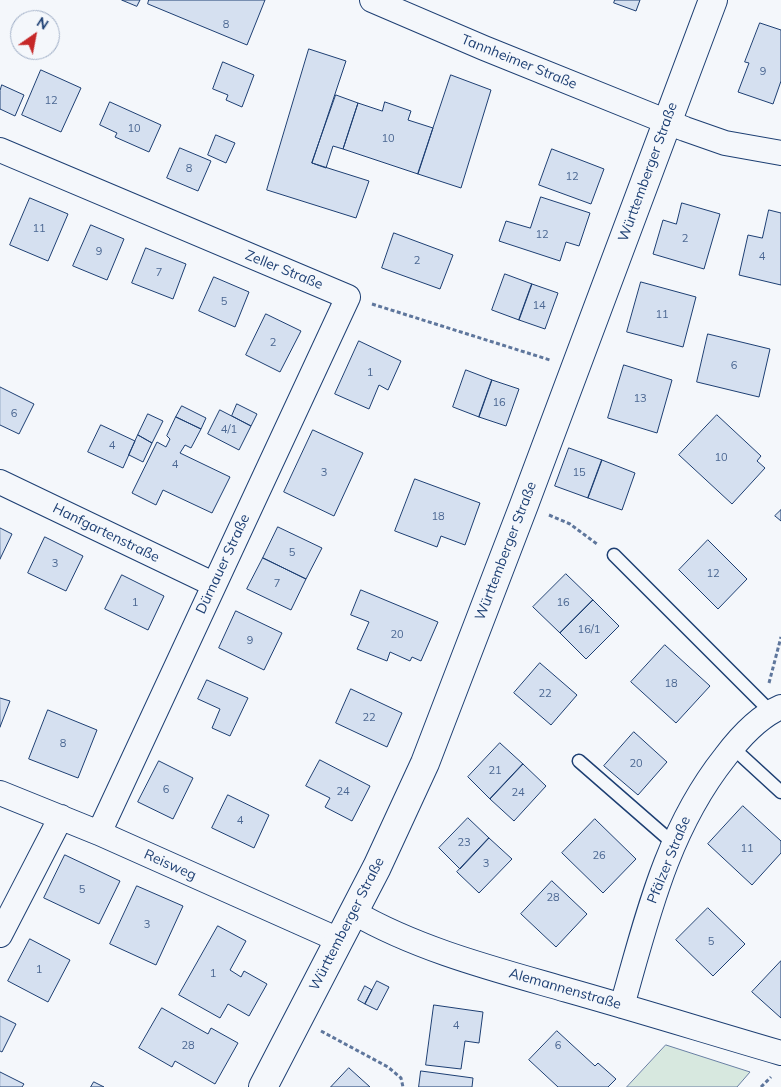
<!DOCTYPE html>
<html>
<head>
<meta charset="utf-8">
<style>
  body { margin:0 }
  #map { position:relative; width:781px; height:1087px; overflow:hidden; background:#f4f7fb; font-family:Mulish,sans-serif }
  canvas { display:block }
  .north { position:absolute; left:10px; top:10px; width:50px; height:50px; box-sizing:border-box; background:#f4f7fb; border:1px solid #9eadc5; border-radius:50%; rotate:33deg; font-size:14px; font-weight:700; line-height:20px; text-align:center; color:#1d3f73 }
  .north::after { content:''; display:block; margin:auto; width:18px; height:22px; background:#c62828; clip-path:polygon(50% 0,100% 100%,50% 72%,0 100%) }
</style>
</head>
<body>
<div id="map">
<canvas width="781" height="1087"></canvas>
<div class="north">N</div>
</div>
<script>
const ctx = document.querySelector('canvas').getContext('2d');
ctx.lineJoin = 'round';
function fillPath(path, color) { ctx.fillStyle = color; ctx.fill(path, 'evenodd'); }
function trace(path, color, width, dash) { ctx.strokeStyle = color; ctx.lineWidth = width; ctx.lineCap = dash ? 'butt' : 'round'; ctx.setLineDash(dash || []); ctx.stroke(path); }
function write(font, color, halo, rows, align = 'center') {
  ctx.font = font + ' Mulish,sans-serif'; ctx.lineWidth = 4; ctx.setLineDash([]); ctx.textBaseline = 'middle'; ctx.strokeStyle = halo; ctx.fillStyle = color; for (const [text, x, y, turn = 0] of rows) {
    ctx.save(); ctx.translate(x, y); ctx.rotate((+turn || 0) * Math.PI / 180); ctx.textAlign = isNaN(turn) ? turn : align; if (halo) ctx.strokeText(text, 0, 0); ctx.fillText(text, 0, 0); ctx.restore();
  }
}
const green = new Path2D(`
  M666,1045L750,1072L737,1087H627Z`);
fillPath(green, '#d7e8df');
trace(green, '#687fa3', 1);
const building = new Path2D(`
  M122,0H140L137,6Z
  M149,0H265L247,45L148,4Z
  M615,0H640L636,11L614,3Z
  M760,23L781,30V81L773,104L738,92L749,63L745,62Z
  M309,49L346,61L312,163L369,181L356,218L267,190Z
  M223,62L254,75L242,107L226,100L228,95L213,89Z
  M41,70L81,88L61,132L22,115Z
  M451,75L491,90L461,188L418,174Z
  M2,85L24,95L15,116L0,109V91Z
  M336,95L358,103L343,149L333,146L326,168L312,163Z
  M110,102L161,125L149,152L115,137L117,133L100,125Z
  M385,102L411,111L408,120L433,128L418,174L343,149L358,103L382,111Z
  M216,135L235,143L226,163L208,155Z
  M180,148L211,161L198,191L167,178Z
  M552,149L604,169L591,204L539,185Z
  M541,197L590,213L579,246L566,242L560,261L499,241L506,221L530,228Z
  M30,198L68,214L48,261L10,245Z
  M682,203L720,214L704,269L653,254L663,220L676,224Z
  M769,210L781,213V285L739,275L748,235L762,238Z
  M91,225L124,239L107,280L73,266Z
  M394,233L453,255L440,289L382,268Z
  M146,248L186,264L173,299L132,283Z
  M505,274L532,284L519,320L492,310Z
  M214,277L249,292L235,327L199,311Z
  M641,282L696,297L683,347L627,332Z
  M532,284L558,293L545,329L519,320Z
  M266,314L301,331L280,372L246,355Z
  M708,334L770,349L759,397L697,382Z
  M359,341L401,361L388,390L379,385L369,409L335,394Z
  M624,365L672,380L657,433L608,418Z
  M466,370L492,380L479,417L453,407Z
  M492,380L519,389L506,426L479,417Z
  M0,387L34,404L19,434L0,425Z
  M237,404L257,414L251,426L232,416Z
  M182,406L206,418L201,429L176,417Z
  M220,410L251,426L239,450L208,434Z
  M148,414L163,421L152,443L138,435Z
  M717,415L761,456L757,461L765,468L732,504L679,455Z
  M176,417L201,429L191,448L185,445L180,453L230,477L212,513L163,490L156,505L132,493L157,442L166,447L170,439L167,436Z
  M101,425L135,441L123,468L88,452Z
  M313,430L363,453L334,516L284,492Z
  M138,435L152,443L143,462L129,455Z
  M569,448L602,460L588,498L555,486Z
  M602,460L635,473L622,510L588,498Z
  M415,479L480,503L465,545L441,536L437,547L395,531Z
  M781,510V521L775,516Z
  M278,527L322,548L306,579L263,558Z
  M0,528L12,534L0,559Z
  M45,537L83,556L66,591L28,573Z
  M708,540L747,579L718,609L679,570Z
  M263,558L306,579L291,610L247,589Z
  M566,574L593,600L560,633L533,607Z
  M122,575L164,596L148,630L105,609Z
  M361,590L438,622L421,661L412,657L410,661L390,652L387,661L357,649L369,622L351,615Z
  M593,600L619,626L586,659L560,633Z
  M236,611L282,633L264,670L219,648Z
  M665,645L710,686L676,723L631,682Z
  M540,663L577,695L551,725L514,693Z
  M207,680L248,698L230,736L212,728L220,709L198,699Z
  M351,689L402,713L387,747L336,723Z
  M0,698L10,701L0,727Z
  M48,710L97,730L78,778L29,759Z
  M634,732L667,762L638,795L604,766Z
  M500,743L523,764L490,799L468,777Z
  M320,760L370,786L352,821L325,807L330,798L306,786Z
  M159,761L193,778L173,819L138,802Z
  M523,764L546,786L514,821L490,799Z
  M228,795L269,815L254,848L212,828Z
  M743,806L781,841V853L752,885L708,844Z
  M468,818L489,838L460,869L439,848Z
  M595,819L636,859L603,893L562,853Z
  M489,838L512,859L479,893L457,872Z
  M65,855L120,881L99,924L44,898Z
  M552,881L587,914L556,947L521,914Z
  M137,886L183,906L156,965L110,944Z
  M708,908L745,944L713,976L676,940Z
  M218,926L246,941L230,970L241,977L244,971L267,984L249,1016L228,1004L220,1018L179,995Z
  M30,939L70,960L48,1002L8,981Z
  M781,961V1018L752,992Z
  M377,981L389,987L377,1010L365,1004Z
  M365,986L372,990L365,1004L358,1000Z
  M434,1005L483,1012L479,1043L465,1041L461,1069L426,1065Z
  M162,1008L208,1034L211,1028L238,1043L215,1084L175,1061L172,1067L139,1048Z
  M0,1016L16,1024L2,1052L0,1051Z
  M557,1031L595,1066L598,1063L616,1079L608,1087H558L529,1060Z
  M349,1068L370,1087H331Z
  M421,1071L473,1078L472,1087H419Z
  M0,1072L24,1084L22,1087H0Z
  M94,1082L104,1087H91Z`);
fillPath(building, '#d5e0f0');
trace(building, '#1d3f73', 1);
const lane = new Path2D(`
  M614,555L770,711
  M732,747L781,792
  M579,761L673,843`);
const street = new Path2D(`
  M372,0L484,48L685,129L725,143L781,153
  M0,150L348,297L99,833
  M0,482L213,584
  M0,793L99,833L339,940
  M353,912C419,950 494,969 567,990C638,1010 709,1032 781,1053
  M0,935L61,817
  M622,1006C647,918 667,830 725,757C740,737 758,717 781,707`);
const secondary = new Path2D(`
  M263,1087L377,867L425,763L524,505L713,0`);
trace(lane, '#1d3f73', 15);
trace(street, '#1d3f73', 26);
trace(secondary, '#1d3f73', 30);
trace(new Path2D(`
  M372,304L550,360
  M549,515L570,524L597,544
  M769,683L781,637
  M321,1031L388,1067L401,1078L403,1087
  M761,1087L771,1077`), '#5e769c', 3, [4, 2.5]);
trace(lane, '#f4f7fb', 12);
trace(street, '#f4f7fb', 24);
trace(secondary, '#f4f7fb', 28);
write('11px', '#4b6792', null, [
  ["8",226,25],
  ["9",763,72],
  ["12",51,101],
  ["10",134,129],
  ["10",388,139],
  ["8",189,169],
  ["12",572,177],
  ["11",39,229],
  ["12",542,235],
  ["2",685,239],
  ["9",99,252],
  ["4",762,257],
  ["2",417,261],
  ["7",159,273],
  ["5",224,302],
  ["14",539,306],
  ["11",662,315],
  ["2",273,343],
  ["6",734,366],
  ["1",370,373],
  ["13",640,399],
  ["16",499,403],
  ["6",14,414],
  ["4/1",229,430],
  ["4",112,446],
  ["10",721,458],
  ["4",175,465],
  ["3",324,473],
  ["15",579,473],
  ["18",438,517],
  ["5",292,553],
  ["3",55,564],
  ["12",713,574],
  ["7",277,584],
  ["1",135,603],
  ["16",563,603],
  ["16/1",589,630],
  ["20",397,635],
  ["9",250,641],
  ["18",671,684],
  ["22",545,694],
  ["22",369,718],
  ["8",63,744],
  ["20",636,764],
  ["21",495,771],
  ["6",166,790],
  ["24",343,792],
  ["24",518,793],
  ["4",240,821],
  ["23",464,843],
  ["11",747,849],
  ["26",599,856],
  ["3",486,864],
  ["5",82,890],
  ["28",553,898],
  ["3",147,925],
  ["5",711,942],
  ["1",39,970],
  ["1",213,974],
  ["4",456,1026],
  ["28",188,1046],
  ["6",558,1046]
]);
write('14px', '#1d3f73', '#f4f7fb', [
  ["Tannheimer Straße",519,62,22],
  ["Württemberger Straße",648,172,-70],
  ["Zeller Straße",284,270,22],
  ["Hanfgartenstraße",106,533,26],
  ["Württemberger Straße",506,551,-69],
  ["Dürnauer Straße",223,564,-65],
  ["Pfälzer Straße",669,860,-68],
  ["Reisweg",170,865,24],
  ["Württemberger Straße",347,924,-63],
  ["Alemannenstraße",565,989,16]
]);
</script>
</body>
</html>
